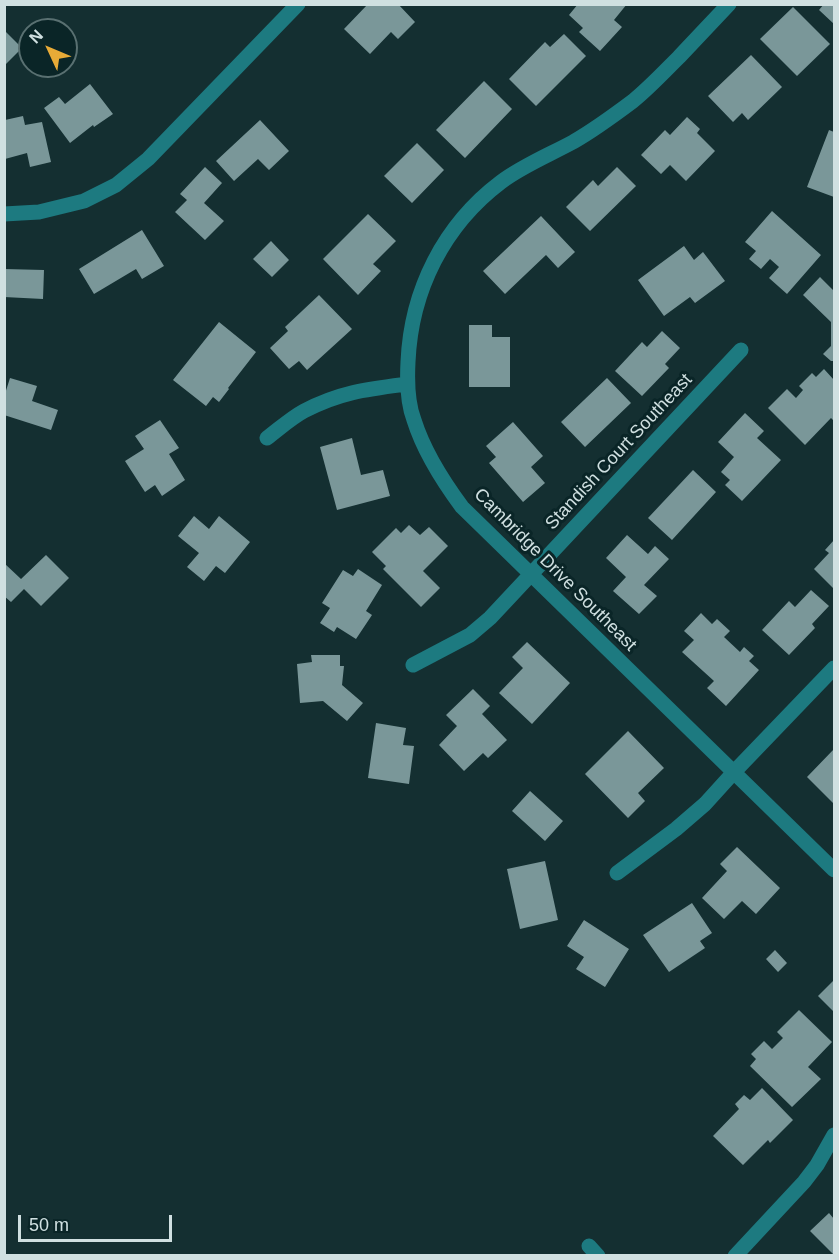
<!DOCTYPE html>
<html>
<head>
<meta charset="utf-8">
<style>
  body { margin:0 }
  #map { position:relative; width:839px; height:1260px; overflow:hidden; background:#142f31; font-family:Helvetica,sans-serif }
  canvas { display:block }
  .frame { position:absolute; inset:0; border:6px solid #d0e0e1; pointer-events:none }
  .north { position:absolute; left:18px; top:18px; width:60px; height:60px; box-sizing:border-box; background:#0a2527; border:2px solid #597071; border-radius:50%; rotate:314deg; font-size:16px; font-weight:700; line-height:24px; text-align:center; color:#d0e0e1 }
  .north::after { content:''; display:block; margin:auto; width:21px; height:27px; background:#e8ab37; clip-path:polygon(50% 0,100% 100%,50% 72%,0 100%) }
  .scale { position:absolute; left:18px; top:1215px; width:154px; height:27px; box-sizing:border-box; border:3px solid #d0e0e1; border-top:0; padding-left:8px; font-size:18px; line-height:21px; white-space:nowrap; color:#d0e0e1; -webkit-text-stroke:4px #0a2527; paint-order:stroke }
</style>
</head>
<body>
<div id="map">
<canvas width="839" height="1260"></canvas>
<div class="frame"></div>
<div class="north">N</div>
<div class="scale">50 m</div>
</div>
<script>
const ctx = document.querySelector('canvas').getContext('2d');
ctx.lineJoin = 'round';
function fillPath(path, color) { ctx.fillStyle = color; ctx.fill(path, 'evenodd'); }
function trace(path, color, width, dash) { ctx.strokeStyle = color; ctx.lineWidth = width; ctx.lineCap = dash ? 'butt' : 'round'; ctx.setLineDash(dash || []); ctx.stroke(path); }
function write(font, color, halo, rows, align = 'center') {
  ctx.font = font + ' Helvetica,sans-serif'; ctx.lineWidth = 6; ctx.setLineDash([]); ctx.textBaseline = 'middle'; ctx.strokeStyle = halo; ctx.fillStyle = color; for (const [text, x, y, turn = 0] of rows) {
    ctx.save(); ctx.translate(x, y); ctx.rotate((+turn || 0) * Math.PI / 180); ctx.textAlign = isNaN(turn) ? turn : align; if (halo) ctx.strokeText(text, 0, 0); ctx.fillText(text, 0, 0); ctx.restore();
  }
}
fillPath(new Path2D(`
  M368,4H398L415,22L398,39L391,32L370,54L344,29Z
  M578,4H627L614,20L622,27L600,51L579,32L583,28L569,15Z
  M824,4H834V24L819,10Z
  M793,7L830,44L797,76L760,39Z
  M4,30L22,48L4,66Z
  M564,34L586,56L536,106L509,79L545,42L550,47Z
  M751,55L782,87L748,120L742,113L733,122L708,96Z
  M484,81L512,109L465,158L436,130Z
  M90,84L113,114L94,127L93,125L70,143L44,108L59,97L65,104Z
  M23,116L25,125L42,122L51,162L30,167L27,153L5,159V120Z
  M687,117L700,129L697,133L715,151L686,181L670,165L661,174L641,155L665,130L670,135Z
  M260,120L289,151L269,170L258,159L234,181L216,161Z
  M829,130L834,132V197L807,187Z
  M417,143L444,170L412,203L384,176Z
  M205,167L222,183L204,203L224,221L205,240L175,212L187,200L180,194Z
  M617,167L636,186L590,231L566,207L593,180L598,186Z
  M772,211L821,255L787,294L769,278L779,267L770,259L761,269L749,259L756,251L745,242Z
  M368,214L396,241L373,264L381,271L358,295L323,259Z
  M541,216L575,252L558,268L546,255L505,294L483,271Z
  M142,230L164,266L142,279L136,269L94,294L79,269Z
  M271,241L289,260L272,277L253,259Z
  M684,246L694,260L703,252L725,281L695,303L690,297L664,316L638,280Z
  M4,269L44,270L43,299L4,297Z
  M820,277L834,291V361H831L823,354L831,346V322L803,295Z
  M319,295L352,329L307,370L299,361L289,369L270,348L288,331L285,327Z
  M219,322L256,352L228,388L229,389L219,402L213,397L206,406L173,380Z
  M469,325H492V337H510V387H469Z
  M662,331L680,348L665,364L669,368L642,396L615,371L642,342L647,347Z
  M824,369L834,380V421L831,418L805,445L768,408L787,389L796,398L803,390L799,386L812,373L816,377Z
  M10,378L37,386L32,401L58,410L51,430L4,415V397Z
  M607,378L631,403L585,447L561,422Z
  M745,413L764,431L757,438L781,460L742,501L725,485L730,480L721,472L734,457L718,442Z
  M160,420L179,448L169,454L185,480L162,496L155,485L145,492L125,461L144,449L135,436Z
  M513,422L543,456L531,467L545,483L523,502L489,463L496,457L486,446Z
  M352,438L361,475L383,470L390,496L337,510L320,447Z
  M693,470L716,492L672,540L648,518Z
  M194,516L209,529L219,516L250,542L225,573L216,566L204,581L187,567L199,553L178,536Z
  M409,525L420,535L429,527L448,546L423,571L440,588L421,607L383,569L386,566L372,552L396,528L401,533Z
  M627,535L648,554L655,546L669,559L644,585L657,596L639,614L613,591L626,577L606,558Z
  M834,540V589L814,569L829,553L825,550Z
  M46,555L69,578L41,606L24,589L11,602L4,596V563L21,579Z
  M358,569L382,585L366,611L372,615L356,639L337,627L334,632L320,623L330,608L322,603L343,570L353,576Z
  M811,590L829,606L812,624L815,628L789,655L762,630L789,601L795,607Z
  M701,613L712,624L717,619L730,631L724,637L740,652L744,647L754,656L749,661L759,670L726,706L707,688L714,681L682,652L694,640L684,631Z
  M527,642L570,683L532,724L499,693L523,668L512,657Z
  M311,655H340V666H344L342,685L363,703L347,721L323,701L300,703L297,664L312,662Z
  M473,689L490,706L482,714L507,740L488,758L483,753L464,771L439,745L457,726L446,715Z
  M376,723L406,728L403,745L414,746L409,784L368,778Z
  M628,731L664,768L638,793L645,801L628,818L585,774Z
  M834,749V804L807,777Z
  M530,791L563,821L545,841L512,811Z
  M737,847L780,888L756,914L742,901L724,919L702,898L727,871L720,864Z
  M545,861L558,920L520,929L507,869Z
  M692,903L712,933L700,941L705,948L669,972L643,935Z
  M584,920L629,949L605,987L576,969L584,957L567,946Z
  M775,950L787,963L778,972L766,959Z
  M834,980V1012L818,996Z
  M799,1010L832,1042L808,1067L821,1079L792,1107L750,1066L756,1059L751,1054L764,1041L772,1049L783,1038L777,1032Z
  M762,1088L793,1120L770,1143L768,1140L743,1165L713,1136L739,1109L735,1104L744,1095L750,1100Z
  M829,1213L834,1219V1255L810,1231Z`), '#7a9799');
trace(new Path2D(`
  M729,4C712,22 696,39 679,57C664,72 649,88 633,101C613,116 594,130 573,142C549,155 522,166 501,182C444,225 411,290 408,362C407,381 407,402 414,420C424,452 442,480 462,507L834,870
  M4,214L39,212L84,201L116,185L148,159L298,4
  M267,438C279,429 291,418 304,411C340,392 368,389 407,384
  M413,665L470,635L490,618L741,350
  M617,873L676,829L705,804L734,772L834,668
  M589,1246L598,1256
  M735,1256L804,1182L817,1165L834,1135`), '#1d7a80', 15);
write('18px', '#d0e0e1', '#0a2527', [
  ["Standish Court Southeast",619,452,-47],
  ["Cambridge Drive Southeast",555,570,45]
]);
</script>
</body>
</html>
